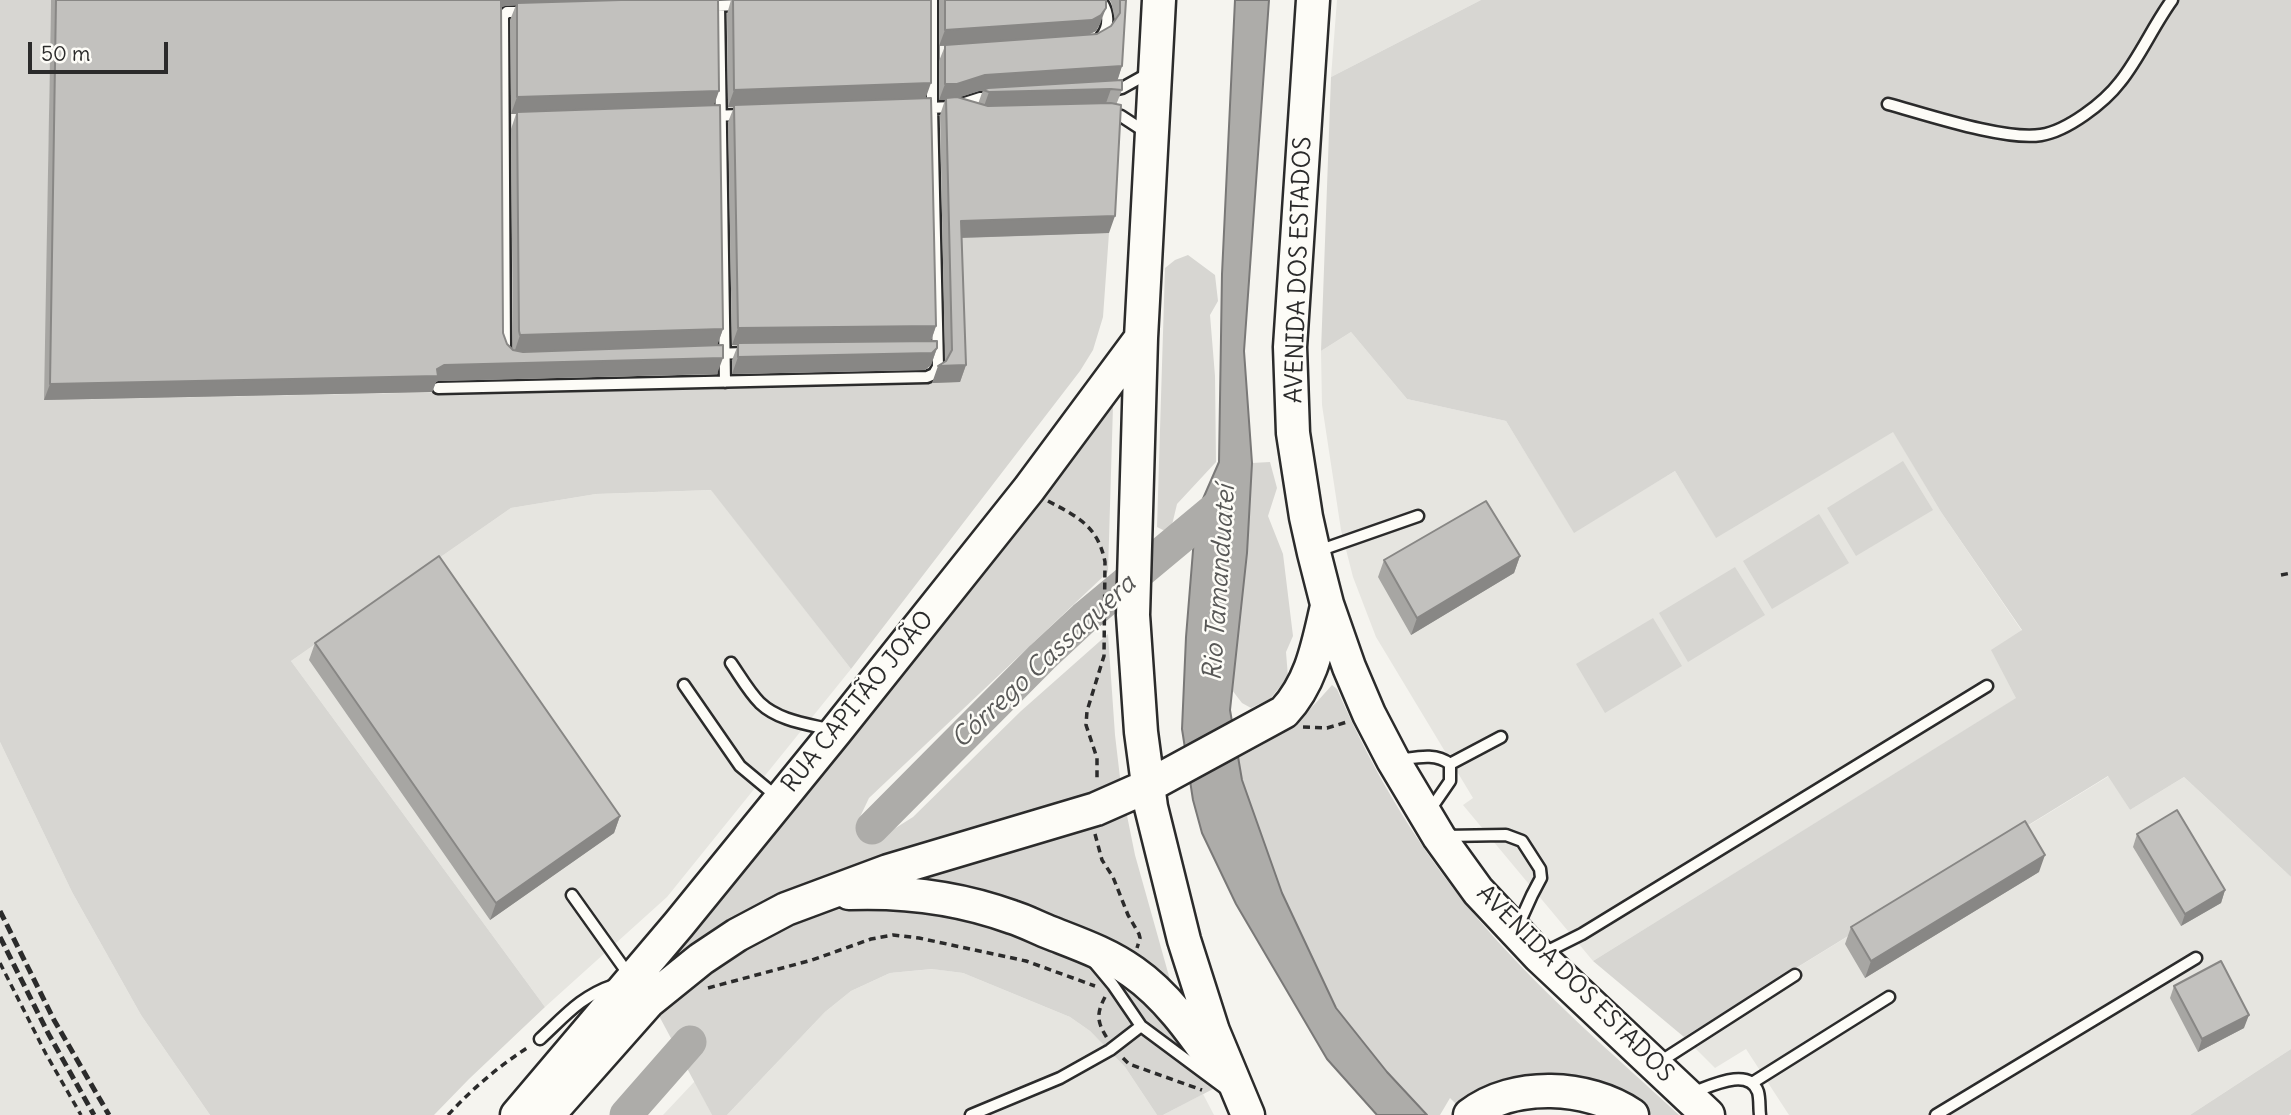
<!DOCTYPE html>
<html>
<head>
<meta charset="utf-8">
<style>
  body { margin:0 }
  #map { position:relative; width:2291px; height:1115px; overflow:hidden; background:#f5f4ef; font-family:Delius,sans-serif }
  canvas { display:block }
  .scale { position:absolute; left:28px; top:42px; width:140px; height:32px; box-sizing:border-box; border:4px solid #2b2b2b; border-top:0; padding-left:9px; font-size:21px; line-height:24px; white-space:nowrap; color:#2b2b2b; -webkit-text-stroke:5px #fdfcf7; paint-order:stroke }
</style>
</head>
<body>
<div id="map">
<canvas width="2291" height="1115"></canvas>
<div class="scale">50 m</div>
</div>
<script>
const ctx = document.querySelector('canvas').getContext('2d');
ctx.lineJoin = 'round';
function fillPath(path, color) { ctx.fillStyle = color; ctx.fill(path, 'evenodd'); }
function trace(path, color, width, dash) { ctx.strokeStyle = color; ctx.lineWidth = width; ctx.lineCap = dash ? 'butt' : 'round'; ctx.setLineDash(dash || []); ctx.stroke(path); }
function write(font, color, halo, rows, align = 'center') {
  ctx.font = font + ' Delius,sans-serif'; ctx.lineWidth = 5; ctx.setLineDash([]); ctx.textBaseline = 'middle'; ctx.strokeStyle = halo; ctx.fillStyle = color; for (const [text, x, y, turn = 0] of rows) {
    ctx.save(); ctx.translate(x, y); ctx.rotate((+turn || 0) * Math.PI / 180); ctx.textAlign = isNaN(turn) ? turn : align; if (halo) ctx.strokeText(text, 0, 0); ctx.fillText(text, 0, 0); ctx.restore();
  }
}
fillPath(new Path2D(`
  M1337,0H1481L1331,77Z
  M1351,332L1407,399L1506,421L1574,532L1675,471L1716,537L1893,431L1941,512L2022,631L2017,698L1593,961L1463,805L1473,798L1376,637L1353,577L1341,530L1322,405L1321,351Z
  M712,490L851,669L667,897L545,1007L291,661L511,508L596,494Z
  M0,742L72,892L141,1015L210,1115H0Z
  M2109,776L2130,810L2184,777L2291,877V1049L2190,1115H1789L1746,1049L1715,1068L1684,1037Z
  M933,969L963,973L1070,1017L1090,1031L1125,1067L1157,1115H727L825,1012L851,991L890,973Z
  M695,1081L712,1115H663Z
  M1203,1094L1214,1115H1163Z`), '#e6e5e0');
fillPath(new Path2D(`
  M0,0H51L45,400L960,382L955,238L1109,233L1103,317L1093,350L1080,371L851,669L711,490L596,494L511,508L291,661L545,1007L469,1079L434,1115H210L141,1015L72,892L0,742Z
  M1481,0H2291V877L2184,777L2130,810L2108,776L1684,1037L1593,961L2016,698L1991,650L2022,630L1941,512L1893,432L1716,538L1675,471L1574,533L1506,421L1407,399L1351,332L1321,351L1331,77Z
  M1188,255L1215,275L1218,301L1210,315L1215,376L1216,462L1177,504L1172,525L1165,531L1157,527L1165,268L1175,260Z
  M1113,406L1108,572L869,798L860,817L883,836L913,817L1021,711L1108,634L1115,735L1121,786L1135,855L1174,994L1213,1089L1163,1115H1157L1125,1067L1090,1031L1070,1017L963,973L932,969L890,973L851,991L825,1012L727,1115H712L642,984Z
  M1903,461L1933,510L1856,556L1827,508Z
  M1270,462L1277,488L1268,516L1283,554L1293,636L1286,652L1288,677L1270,699L1251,708L1242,703L1232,690L1247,553L1252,463Z
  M1819,514L1849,563L1772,609L1743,561Z
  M1735,567L1765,615L1688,662L1659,613Z
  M1653,618L1682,666L1605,713L1576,664Z
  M1332,685L1337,689C1374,775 1423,856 1485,927C1544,995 1613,1054 1679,1115C1671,1115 1660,1115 1652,1115C1646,1113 1640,1106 1635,1102C1626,1096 1616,1090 1606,1086C1557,1062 1501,1076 1456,1104L1450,1098L1440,1115H1427L1387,1072L1336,1008L1282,893L1242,780L1238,758C1280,737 1302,720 1332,685Z
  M2291,1049V1113L2289,1115H2190Z`), '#d7d6d2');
const water = new Path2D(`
  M1235,0H1269L1244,351L1252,463L1247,553L1230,710L1242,780L1282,893L1336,1008L1387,1072L1427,1115H1377L1327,1059L1236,904L1202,833L1193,800L1182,729L1186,637L1195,526L1202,501L1219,462L1222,274Z`);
fillPath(water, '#adaca9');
trace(water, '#797877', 2);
trace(new Path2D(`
  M872,828L1042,657L1084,618L1221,504
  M626,1115L690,1042`), '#adaca9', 33);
const service = new Path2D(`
  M1100,0C1109,11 1110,27 1101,37
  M708,6L742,5
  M719,6L725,382
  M1109,91L1122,88L1149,73
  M1888,104C1925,114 2005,141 2041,135C2067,131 2104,103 2120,82C2140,57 2153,26 2172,0
  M928,108L952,107L980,98H992
  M1108,114L1121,116L1147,133
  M708,116L742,115
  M505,348L503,16L507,12H525
  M712,354L745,353
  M438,388L927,377L934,374L938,367L932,108V0
  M1318,551L1418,516
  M731,663C740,676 749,692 760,703C779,721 808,724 832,730
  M684,685L740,766L776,796
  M1398,760C1415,758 1435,752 1450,764V781L1430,810
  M1450,764L1501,737
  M1445,836L1506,835L1522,841L1540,869L1541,878L1532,895L1518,926
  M572,895L629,975
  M1542,954L1582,934L1987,686
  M1093,961L1113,985L1141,1026L1227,1090
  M540,1039C565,1016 581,996 614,985
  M1658,1063L1795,975
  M1752,1083L1889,997
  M1691,1093C1709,1087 1749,1066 1758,1092C1760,1099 1759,1108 1760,1115
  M971,1115L1060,1078L1110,1050L1141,1026
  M1936,1115L2196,958`);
const trunk = new Path2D(`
  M1159,0L1141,338L1133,615L1141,732L1151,807L1184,940L1213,1031L1248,1115
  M1313,0L1290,347L1293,433L1306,517L1314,553L1327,604L1349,667L1369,714L1393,760L1439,837L1478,891L1539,956L1708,1115
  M849,893C904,891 960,898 1012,917C1025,921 1038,928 1051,933C1079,944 1108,954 1133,972C1166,995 1191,1030 1214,1063
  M517,1115L679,924L836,731L1029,489L1141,338
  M548,1115L649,1001L701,959L737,935L786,909L888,871L1096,809L1148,786L1284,712C1312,682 1318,645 1327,606
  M1470,1115C1514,1081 1588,1085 1632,1115`);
trace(service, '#2b2b2b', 15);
trace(trunk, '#2b2b2b', 37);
trace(new Path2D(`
  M1048,501C1078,517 1098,526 1105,562L1104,656L1087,711L1086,725L1097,758V780
  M2281,575L2291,573
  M1303,727L1327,728L1347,722
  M1095,834L1102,860L1113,877L1128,915L1139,934L1140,938L1137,948
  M0,963L46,1054L81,1115
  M708,988L812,960L871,939L893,935L919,938L1026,961L1095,986
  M1105,997C1096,1014 1097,1022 1107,1038
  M1123,1058L1129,1064L1202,1090
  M448,1115C473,1088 499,1066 530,1046`), '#2b2b2b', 3.5, [7, 5]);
trace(service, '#fdfcf7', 10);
trace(trunk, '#fdfcf7', 32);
trace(new Path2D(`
  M0,911L54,1020L109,1115
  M0,937L48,1033L94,1115`), '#2b2b2b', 5, [10, 5]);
fillPath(new Path2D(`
  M51,0H718L714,106L723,329L717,345V374L438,381L436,382L432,392L44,400ZM516,5L510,20L511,114H516L511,129L513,350L507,344L503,333L501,7L505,6Z
  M731,0H931L925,99L936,326L931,341L937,348L931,365L925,370L732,374V360L738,345H732L728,122L734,107H728L727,14Z
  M939,0H1106L1100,24L1096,31L1088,35L1097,34L1111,26L1115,20L1111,2L1109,0H1126L1122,66L1117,80L1122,90L1116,105L1109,233L962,238L966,365L960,382L932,383L945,362L940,115L945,100H939V61L945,46H939ZM983,90L978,104L957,98L979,91Z
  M1520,556L1514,573L1411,635L1378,577L1384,560Z
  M315,643L620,816L614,833L490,920L309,660Z
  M2137,834L2225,890L2221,903L2181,926L2133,847Z
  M2039,872L1865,978L1845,944L1851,927Z
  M2174,986L2244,1028L2198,1052L2170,998Z`), '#a7a6a3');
fillPath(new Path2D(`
  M501,0H683L505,6L499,8Z
  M1106,8L1100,24L1096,31L1086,36L939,46L945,30Z
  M1122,66L1117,82L979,91L951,100H939L945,84L985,75Z
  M931,83L925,100L728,107L734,90Z
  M1111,89L1105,106L983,109L989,92Z
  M719,91L713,108L511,114L517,97Z
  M1115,216L1109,233L955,238L961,221Z
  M936,326L930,343L732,345L738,328Z
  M723,329L717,346L514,353L520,335Z
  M937,348L931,365L925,370L732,374L738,357Z
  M723,358L717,374L438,381L436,382L432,392L44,400L50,384L444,365Z
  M966,365L960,382L932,383L938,366Z
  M1520,556L1514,573L1411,635L1417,618Z
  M620,816L614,833L490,920L496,903Z
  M2045,855L2039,872L1865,978L1871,961Z
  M2225,890L2221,903L2181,926L2185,914Z
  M2249,1015L2244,1028L2198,1052L2202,1039Z`), '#888785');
const building = new Path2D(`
  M56,0H501L503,333L507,344L513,350L523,352L723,345V358L444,365L437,369L438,376L50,384Z
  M621,0H718L719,91L517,97V3Z
  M733,0H931V83L734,90Z
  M945,0H1106V8L1101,15L1092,20L945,30Z
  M1120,0H1126L1122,66L985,75L957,84H945V45L1097,34L1111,26L1120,13Z
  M1122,80V90L1111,89L989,92L983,90L988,88Z
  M957,97L988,106L1111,103L1121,105L1115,216L961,221L966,365L938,366L946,361L952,350L946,98Z
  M931,98L936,326L738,328L734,105Z
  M720,105L723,329L520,335L519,331L517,112Z
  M937,341V348L932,353L738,357V343Z
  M1486,501L1520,556L1417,618L1384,560Z
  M439,556L620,816L496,903L315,643Z
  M2177,810L2225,890L2185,914L2137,834Z
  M2025,821L2045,855L1871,961L1851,927Z
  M2221,961L2249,1015L2202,1039L2174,986Z`);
fillPath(building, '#c2c1be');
trace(building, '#888785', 2);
write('24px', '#2b2b2b', '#fdfcf7', [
  ["AVENIDA DOS ESTADOS",1299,270,-88],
  ["RUA CAPITÃO JOÃO",858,702,-51],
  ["AVENIDA DOS ESTADOS",1575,984,45]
]);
write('italic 26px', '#585857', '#fdfcf7', [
  ["Rio Tamanduateí",1220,583,-86],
  ["Córrego Cassaquera",1044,662,-43]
]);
</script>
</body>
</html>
